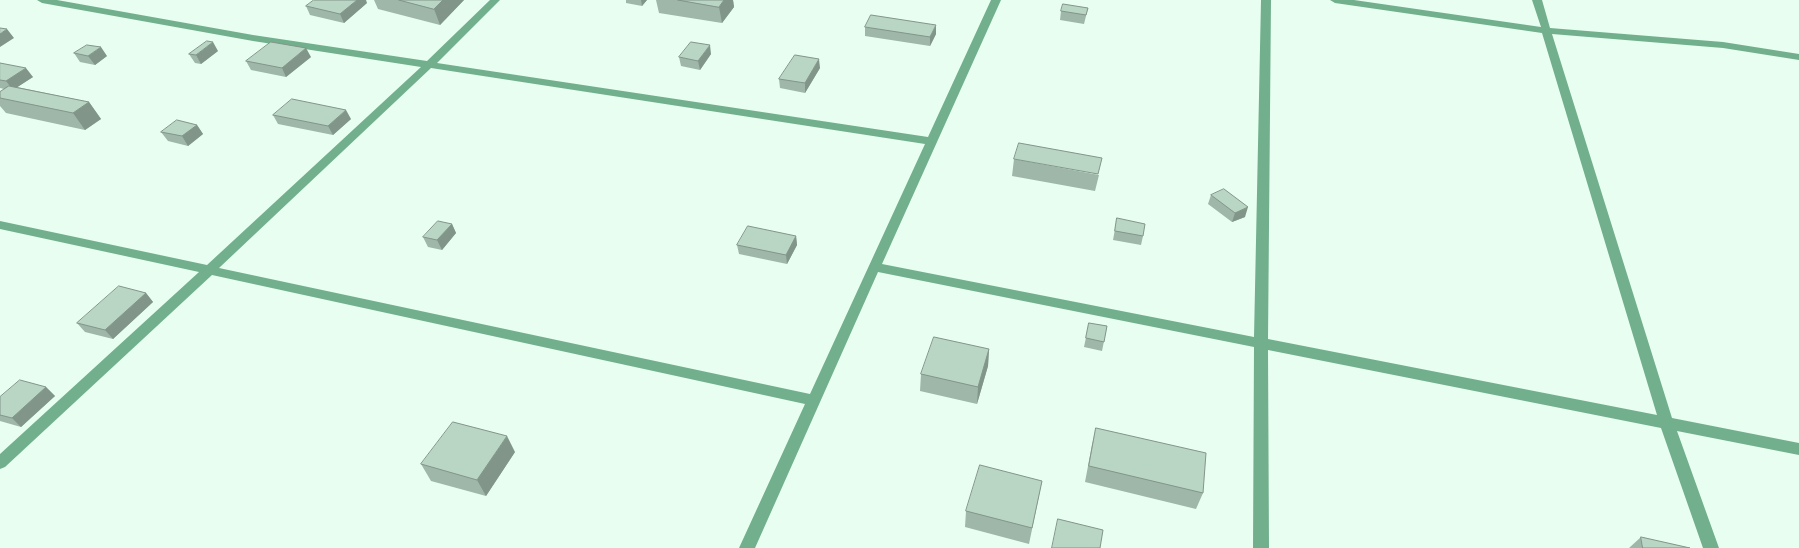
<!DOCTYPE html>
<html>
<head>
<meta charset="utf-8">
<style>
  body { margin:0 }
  canvas { display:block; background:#e7fef0 }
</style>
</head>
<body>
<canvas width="1799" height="548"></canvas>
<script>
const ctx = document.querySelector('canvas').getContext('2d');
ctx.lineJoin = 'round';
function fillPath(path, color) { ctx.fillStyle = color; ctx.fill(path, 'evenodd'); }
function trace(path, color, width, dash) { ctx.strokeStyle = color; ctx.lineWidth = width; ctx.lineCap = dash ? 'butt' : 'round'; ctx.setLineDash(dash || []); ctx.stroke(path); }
fillPath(new Path2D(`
  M37,0H57L253,35L427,61L490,0H500L437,63L928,137L991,0H1001L882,264L1254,337L1261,0H1271L1268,339L1657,415L1542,33L1335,3L1330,0H1354L1541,27L1532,0H1542L1550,28L1723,42L1799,54V60L1723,48L1552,34L1672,418L1799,443V455L1677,431L1719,548H1703L1661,428L1268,350L1269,548H1253L1254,347L878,272L755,548H739L805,404L212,275L5,467L0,469V454L199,272L0,229V221L207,265L421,67L253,41L42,3ZM431,68L925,144L810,394L219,268Z`), '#72b08d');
fillPath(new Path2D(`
  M374,0H464L440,25L378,9Z
  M626,0H647L642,6L626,3Z
  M656,0H733L734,7L722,23L659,13Z
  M367,3L344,23L310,15L306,6Z
  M1088,8L1084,24L1060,20L1061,11Z
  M865,27L936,34L930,46L865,36Z
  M218,51L201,64L195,63L189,54Z
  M74,53L107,56L95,65L80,62Z
  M711,54L700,70L681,66L679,57Z
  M311,57L286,77L251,70L246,61Z
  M0,63L33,77L17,87L89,102L101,119L85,130L6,113L0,106V92L4,89L0,88Z
  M820,68L805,93L780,88L779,79Z
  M273,115L351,119L333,135L278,124Z
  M197,125L203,134L188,146L168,141L161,132Z
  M1014,159L1099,175L1095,191L1012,176Z
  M1211,195L1245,217L1232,222L1208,204Z
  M1117,218L1143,236L1141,245L1113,240Z
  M452,224L456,233L442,250L428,247L423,237Z
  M796,236L797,245L787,264L739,254L737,245Z
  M146,293L153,302L113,339L85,332L77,323Z
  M1089,323L1107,326L1102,351L1084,347Z
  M989,349L988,366L977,404L920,391L921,374Z
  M46,387L55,396L21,427L0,421V397Z
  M1096,428L1203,493L1196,509L1085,482L1092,445Z
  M515,452L486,496L431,481L421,464Z
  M1042,481L1029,544L965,527L966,511Z
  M1641,537L1643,548H1629Z`), '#9fb7a9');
fillPath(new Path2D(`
  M357,0H366L367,3L344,23L340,14Z
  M443,0H464L440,25L434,9Z
  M641,0H647L642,6Z
  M724,0H733L734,7L722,23L719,7Z
  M936,25V34L930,46V37Z
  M7,29L14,38L0,47V34Z
  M213,42L218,51L201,64L196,55Z
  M710,45L711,54L700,70L698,61Z
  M101,47L107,56L95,65L88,56Z
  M306,48L311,57L286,77L282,68Z
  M819,59L820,68L805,93V83Z
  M26,68L33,77L13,90L6,81Z
  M89,102L101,119L85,130L73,113Z
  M346,110L351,119L333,135L328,126Z
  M197,125L203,134L188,146L182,136Z
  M1248,207L1245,217L1232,222L1235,213Z
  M452,224L456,233L442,250L437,240Z
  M796,236L797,245L787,264L786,255Z
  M146,293L153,302L113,339L105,330Z
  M989,349L988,366L977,404L978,387Z
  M46,387L55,396L21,427L12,418Z
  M507,436L515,452L486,496L477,480Z`), '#829589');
const building = new Path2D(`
  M314,0H357L340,14L306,6Z
  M399,0H443L434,9Z
  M678,0H724L719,7Z
  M1063,4L1088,8L1086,15L1061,11Z
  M871,15L936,25L930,37L865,27Z
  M0,28L7,29L0,34Z
  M207,41L213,42L196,55L189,54Z
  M271,42L306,48L282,68L246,61Z
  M691,42L710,45L698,61L679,57Z
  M87,45L101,47L88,56L74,53Z
  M795,55L819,59L805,83L779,79Z
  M0,63L26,68L6,81L0,80Z
  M9,86L89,102L73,113L0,98V92Z
  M292,99L346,110L328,126L273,115Z
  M177,120L197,125L182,136L161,132Z
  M1019,143L1102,158L1098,174L1014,159Z
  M1224,189L1248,207L1235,213L1211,195Z
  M1117,218L1145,224L1143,236L1115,231Z
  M438,221L452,224L437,240L423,237Z
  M748,226L796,236L786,255L737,245Z
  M119,286L146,293L105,330L77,323Z
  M1089,323L1107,326L1104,342L1086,338Z
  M934,337L989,349L978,387L921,374Z
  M20,380L46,387L12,418L0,415V397Z
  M453,422L507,436L477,480L421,464Z
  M1096,428L1206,453L1203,493L1089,466Z
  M980,465L1042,481L1032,528L966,511Z
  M1058,519L1103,530L1100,548H1052Z
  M1641,537L1690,548H1643Z`);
fillPath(building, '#b9d5c4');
trace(building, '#829589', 1);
</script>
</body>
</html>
